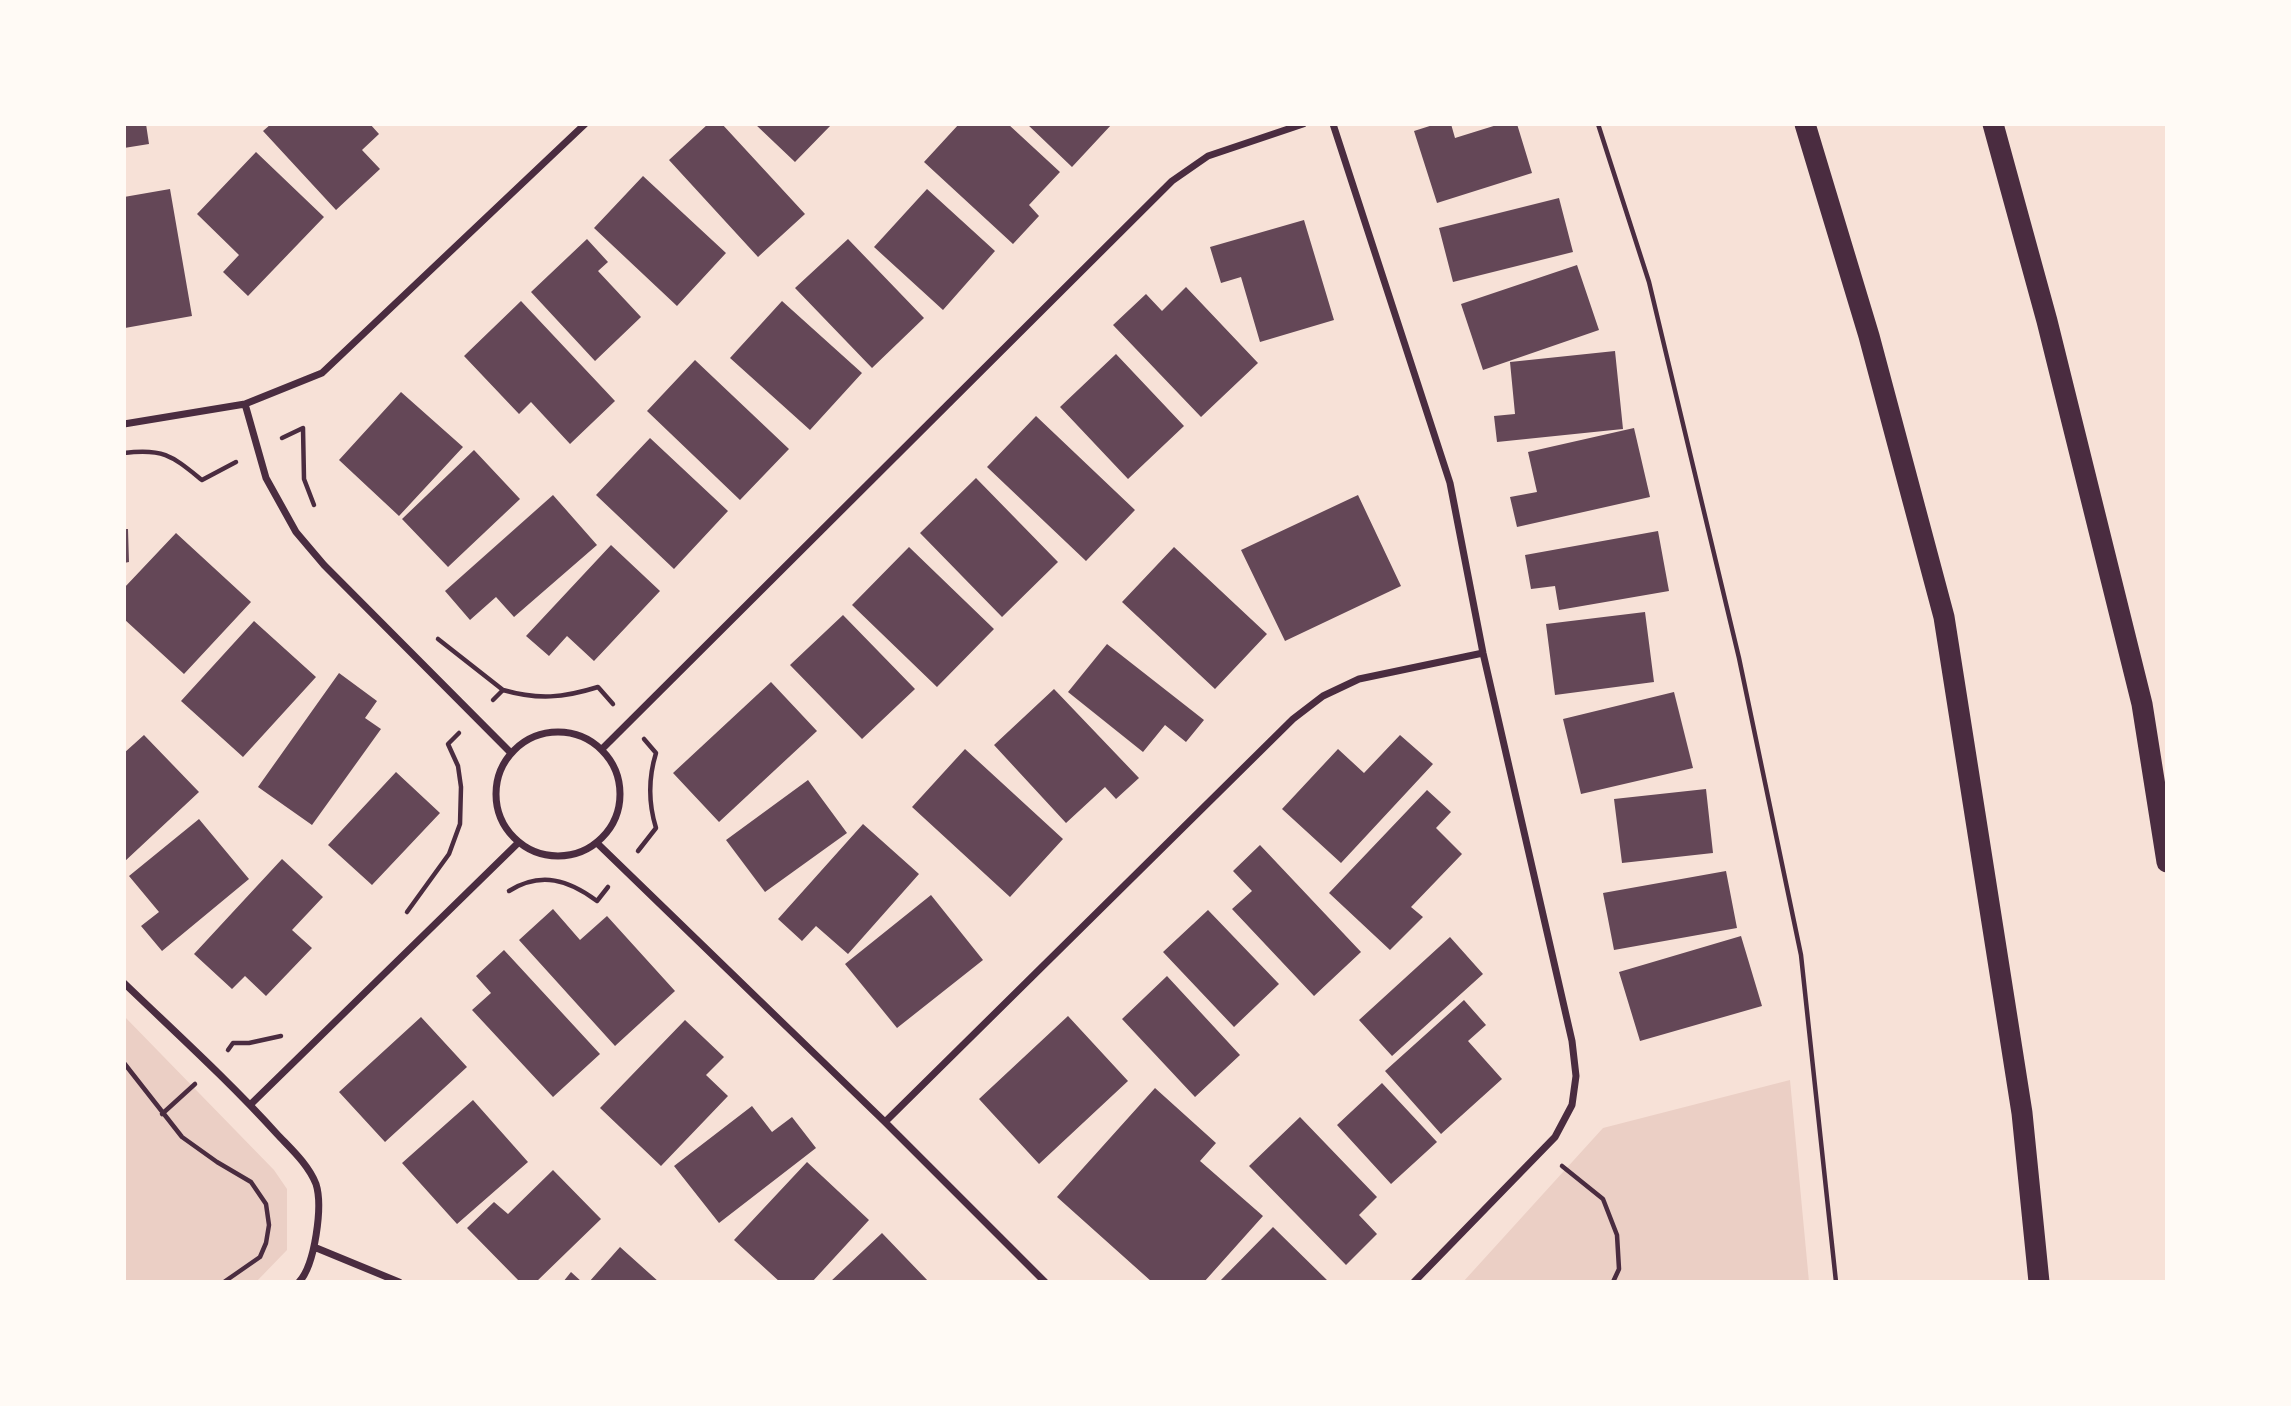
<!DOCTYPE html>
<html>
<head>
<meta charset="utf-8">
<style>
  body { margin:0 }
  #map { position:relative; width:2291px; height:1406px; overflow:hidden; background:#f7e1d7; font-family:Commissioner,sans-serif }
  canvas { display:block }
  .frame { position:absolute; inset:0; border:126px solid #fffaf5; pointer-events:none }
</style>
</head>
<body>
<div id="map">
<canvas width="2291" height="1406"></canvas>
<div class="frame"></div>
</div>
<script>
const ctx = document.querySelector('canvas').getContext('2d');
ctx.lineJoin = 'round';
function fillPath(path, color) { ctx.fillStyle = color; ctx.fill(path, 'evenodd'); }
function trace(path, color, width, dash) { ctx.strokeStyle = color; ctx.lineWidth = width; ctx.lineCap = dash ? 'butt' : 'round'; ctx.setLineDash(dash || []); ctx.stroke(path); }
fillPath(new Path2D(`
  M124,1016L274,1170L287,1189V1250L256,1282H124Z
  M1790,1080L1809,1282H1463L1603,1128Z`), '#ebcfc5');
fillPath(new Path2D(`
  M124,124H146L149,144L124,148Z
  M271,124H370L379,134L362,150L380,169L336,210L263,131Z
  M708,124H722L805,214L758,257L669,160Z
  M755,124H832L795,162Z
  M959,124H1008L1060,172L1029,205L1039,216L1013,244L924,162Z
  M1027,124H1112L1072,167Z
  M1436,124H1451L1455,138L1500,124H1517L1532,173L1437,203L1414,131Z
  M256,152L324,217L248,296L223,272L239,255L197,214Z
  M643,176L726,253L677,306L594,228Z
  M170,189L192,316L125,328L124,197Z
  M927,189L995,251L943,310L874,247Z
  M1559,198L1573,252L1453,282L1439,228Z
  M1304,220L1334,320L1260,342L1241,277L1221,283L1210,247Z
  M587,239L608,262L598,271L641,317L595,361L531,292Z
  M848,239L924,318L872,368L795,288Z
  M1577,265L1599,330L1483,370L1461,304Z
  M1186,287L1258,363L1201,417L1113,325L1146,294L1162,311Z
  M521,301L615,401L570,444L531,402L519,414L464,356Z
  M782,301L862,373L810,430L730,358Z
  M1615,351L1623,429L1497,442L1494,416L1515,414L1510,362Z
  M1116,354L1184,426L1128,479L1060,407Z
  M695,360L789,449L740,500L647,411Z
  M401,392L463,447L399,516L339,460Z
  M1036,416L1135,510L1086,561L987,467Z
  M1634,428L1650,497L1517,527L1510,497L1537,492L1528,452Z
  M650,438L728,511L674,569L596,495Z
  M474,450L520,499L448,567L402,519Z
  M976,478L1058,562L1002,617L920,533Z
  M553,495L597,545L514,617L496,597L470,620L445,591Z
  M1358,495L1401,586L1285,641L1241,550Z
  M124,529H128L129,562L124,563Z
  M1658,531L1669,591L1559,610L1555,586L1531,589L1525,555Z
  M176,533L251,602L184,674L124,619V588Z
  M611,545L660,591L594,661L567,636L549,656L526,636Z
  M909,547L994,629L937,687L852,605Z
  M1174,547L1267,634L1215,689L1122,602Z
  M1645,612L1654,682L1555,695L1546,624Z
  M843,615L915,689L862,739L790,665Z
  M254,621L316,677L243,757L181,701Z
  M1107,644L1204,720L1186,742L1165,725L1143,752L1068,692Z
  M339,673L377,701L365,718L381,729L312,825L258,787Z
  M771,682L817,731L719,822L673,773Z
  M1054,689L1139,778L1116,799L1105,787L1066,823L994,745Z
  M1674,692L1693,768L1581,794L1563,719Z
  M144,735L199,792L124,862V753Z
  M1400,735L1433,764L1341,863L1282,809L1338,749L1364,773Z
  M965,749L1063,839L1010,897L912,807Z
  M396,772L440,813L372,885L328,845Z
  M808,780L847,833L765,892L726,840Z
  M1706,789L1713,853L1622,863L1614,799Z
  M1427,790L1451,812L1436,828L1462,854L1411,907L1423,917L1390,950L1329,893Z
  M199,819L249,879L162,951L141,926L159,912L129,876Z
  M863,824L919,874L848,954L816,926L802,941L778,919Z
  M1260,845L1361,952L1314,996L1232,909L1252,891L1233,871Z
  M282,859L323,897L292,930L312,948L266,996L245,976L232,989L194,954Z
  M1726,871L1737,928L1614,950L1603,893Z
  M931,895L983,960L897,1028L845,964Z
  M553,909L580,940L607,916L675,991L615,1046L519,940Z
  M1208,910L1279,984L1234,1027L1163,952Z
  M1741,936L1762,1006L1640,1041L1619,972Z
  M1450,937L1483,974L1392,1056L1359,1020Z
  M504,950L600,1054L553,1097L472,1010L491,993L476,976Z
  M1167,976L1240,1055L1195,1097L1122,1019Z
  M1464,1000L1486,1025L1468,1041L1502,1079L1441,1134L1385,1071Z
  M1068,1016L1128,1081L1039,1164L979,1099Z
  M421,1017L467,1067L385,1142L339,1092Z
  M685,1020L724,1057L706,1075L728,1096L661,1166L600,1108Z
  M1382,1083L1437,1142L1391,1184L1337,1125Z
  M1155,1088L1216,1143L1200,1161L1263,1216L1204,1282H1152L1057,1197Z
  M473,1100L528,1162L457,1224L402,1163Z
  M752,1106L772,1132L792,1117L816,1148L719,1223L674,1166Z
  M1300,1117L1377,1197L1359,1215L1377,1234L1346,1265L1249,1166Z
  M807,1162L869,1220L812,1282H780L734,1240Z
  M553,1170L601,1219L536,1282H520L467,1228L494,1202L508,1214Z
  M1273,1227L1329,1282H1219Z
  M882,1233L929,1282H830Z
  M620,1247L659,1282H589Z
  M571,1272L582,1282H563Z`), '#644757');
trace(new Path2D(`
  M1598,124L1649,282L1739,658L1801,955L1836,1282
  M282,438L303,428L304,479L314,505
  M124,453C164,448 172,456 202,480L236,462
  M438,639L503,690
  M493,700L503,690C538,700 563,698 598,687L613,704
  M638,851L656,828C648,802 648,779 656,753L644,739
  M509,891C541,871 569,880 597,901L608,887
  M407,912L449,854L460,824L461,787L458,766L448,744L459,733
  M228,1050L233,1043H249L281,1036
  M124,1063L182,1137L217,1162L251,1182L266,1204L269,1225L266,1243L260,1257L224,1282
  M162,1114L195,1084
  M1562,1166L1603,1199L1617,1235L1619,1269L1613,1282`), '#4a2c40', 4.5);
trace(new Path2D(`
  M1333,124L1450,483L1483,653L1572,1041L1576,1076L1572,1105L1555,1137L1414,1282
  M245,404L266,478L296,532L324,565L510,752
  M124,424L245,404L322,373L585,124
  M496 794a62 62 0 1 1 124 0a62 62 0 1 1-124 0Z
  M602,749L1172,181L1208,156L1303,124
  M598,844L885,1122L1045,1282
  M124,983C176,1033 229,1081 277,1134C291,1149 308,1164 316,1184C323,1206 315,1265 299,1282
  M250,1105L518,843
  M885,1122L1293,719L1323,696L1359,679L1483,653
  M314,1247L399,1282`), '#4a2c40', 7);
trace(new Path2D(`
  M1805,124L1869,336L1944,617L2022,1113L2039,1282
  M1993,124L2047,321L2142,704L2167,862`), '#4a2c40', 21);
</script>
</body>
</html>
